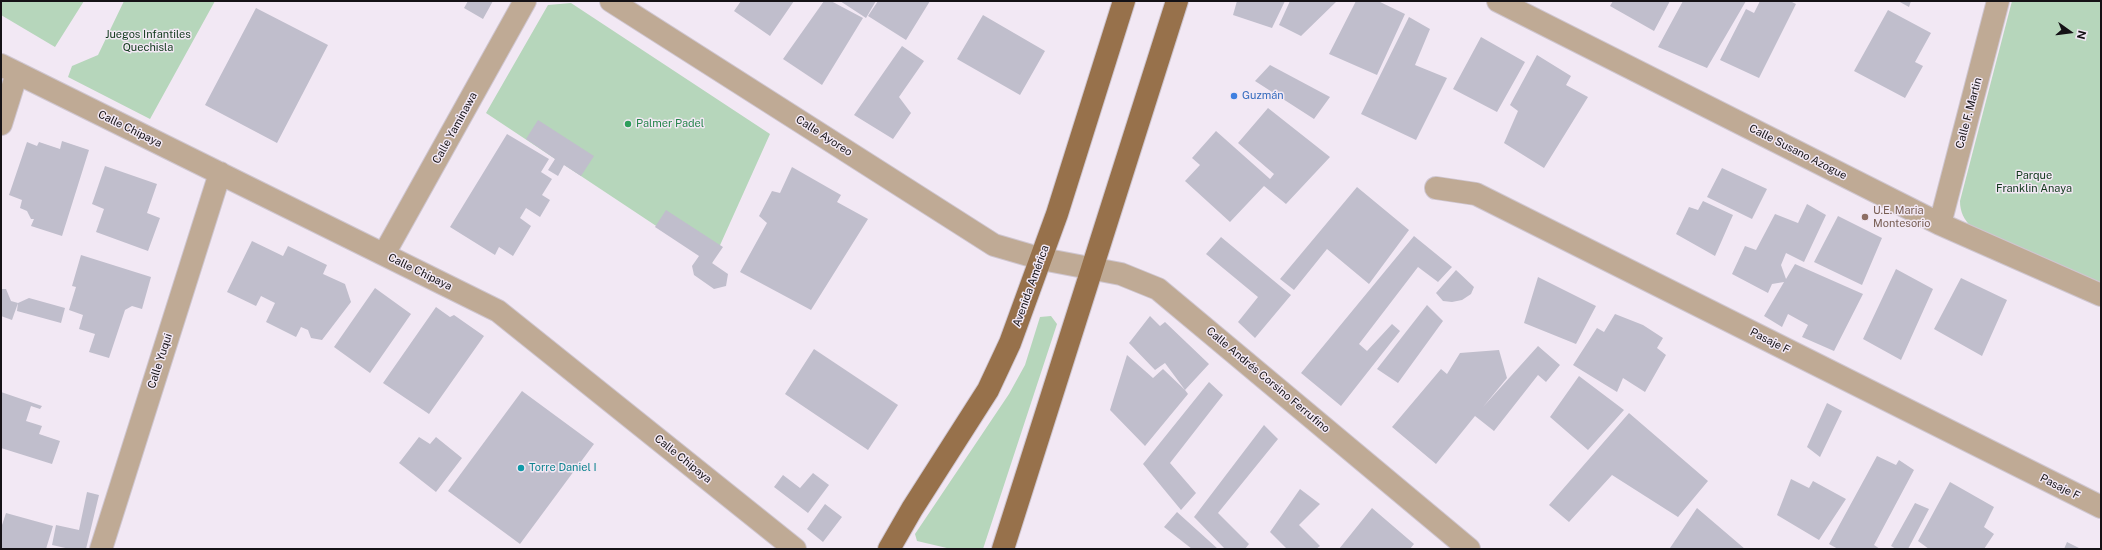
<!DOCTYPE html>
<html>
<head>
<meta charset="utf-8">
<style>
  body { margin:0 }
  #map { position:relative; width:2102px; height:550px; overflow:hidden; background:#f2e8f4; font-family:"Public Sans",sans-serif }
  canvas { display:block }
  .frame { position:absolute; inset:0; border:2px solid #151216; pointer-events:none }
  .north { position:absolute; left:2050px; top:12px; width:40px; height:40px; -webkit-text-stroke:3px #f2e8f4; paint-order:stroke; rotate:104deg; font-size:11px; font-weight:700; line-height:16px; text-align:center; color:#151216 }
  .north::after { content:''; display:block; margin:auto; width:14px; height:18px; background:#151216; clip-path:polygon(50% 0,100% 100%,50% 72%,0 100%) }
</style>
</head>
<body>
<div id="map">
<canvas width="2102" height="550"></canvas>
<div class="frame"></div>
<div class="north">N</div>
</div>
<script>
const ctx = document.querySelector('canvas').getContext('2d');
ctx.lineJoin = 'round';
function fillPath(path, color) { ctx.fillStyle = color; ctx.fill(path, 'evenodd'); }
function trace(path, color, width, dash) { ctx.strokeStyle = color; ctx.lineWidth = width; ctx.lineCap = dash ? 'butt' : 'round'; ctx.setLineDash(dash || []); ctx.stroke(path); }
function write(font, color, halo, rows, align = 'center') {
  ctx.font = font + ' "Public Sans",sans-serif'; ctx.lineWidth = 3; ctx.setLineDash([]); ctx.textBaseline = 'middle'; ctx.strokeStyle = halo; ctx.fillStyle = color; for (const [text, x, y, turn = 0] of rows) {
    ctx.save(); ctx.translate(x, y); ctx.rotate((+turn || 0) * Math.PI / 180); ctx.textAlign = isNaN(turn) ? turn : align; if (halo) ctx.strokeText(text, 0, 0); ctx.fillText(text, 0, 0); ctx.restore();
  }
}
fillPath(new Path2D(`
  M1,1H84L55,47L1,15Z
  M124,1H215L150,119L68,77L72,66L98,55Z
  M2012,1H2101V289L1971,227C1964,219 1960,212 1960,201Z
  M571,3L770,134L712,263L486,113L548,5Z
  M1051,316L1057,324L983,549H951L917,541L915,534L1009,394L1025,365L1040,317Z`), '#b6d6bb');
fillPath(new Path2D(`
  M468,1H493L483,19L464,8Z
  M741,1H794L770,36L734,11Z
  M824,1H831L863,18L822,85L783,59Z
  M840,1H876L866,18Z
  M878,1H930L906,40L868,16Z
  M1237,1H1285L1272,28L1233,15Z
  M1290,1H1337L1301,36L1279,25Z
  M1356,1H1378L1405,14L1377,75L1329,54Z
  M1613,1H1670L1654,31L1610,6Z
  M1683,1H1746L1707,68L1658,47Z
  M1760,1H1790L1796,4L1759,78L1720,60L1746,9L1754,13Z
  M1898,1H1911L1909,7Z
  M256,8L328,45L277,143L205,105Z
  M1888,10L1931,33L1915,62L1923,66L1905,98L1854,71Z
  M983,15L1045,51L1020,95L957,59Z
  M1409,17L1430,29L1415,65L1447,78L1416,140L1361,114Z
  M1481,37L1525,62L1497,112L1453,89Z
  M902,46L924,61L899,97L911,113L893,139L854,115Z
  M1537,55L1571,76L1566,85L1588,97L1544,168L1504,143L1518,111L1510,105Z
  M1270,65L1330,97L1314,119L1255,81Z
  M1268,108L1330,157L1286,204L1264,186L1230,222L1185,181L1200,165L1192,158L1216,131L1270,179L1274,174L1238,143Z
  M538,120L594,156L581,176L564,165L558,176L548,170L555,159L526,139Z
  M507,134L549,159L541,172L552,179L542,195L550,200L540,217L526,208L520,218L531,226L513,256L499,247L495,255L450,227Z
  M62,141L89,150L62,236L31,226L34,219H31L27,211L20,208L22,200L9,195L27,142L37,146L39,142L60,149Z
  M105,166L157,184L147,213L160,218L148,251L96,232L104,209L92,204Z
  M792,167L841,195L837,202L868,219L811,310L740,272L767,223L759,216L772,191L780,193Z
  M1722,168L1767,189L1752,219L1707,197Z
  M1357,187L1409,230L1369,284L1327,249L1294,290L1280,279Z
  M1703,201L1733,215L1715,256L1676,234L1689,207L1698,210Z
  M1807,204L1826,215L1804,262L1786,253L1781,265L1786,279L1795,264L1863,294L1834,351L1802,337L1808,325L1788,314L1782,327L1764,316L1784,282L1772,284L1768,293L1732,274L1745,246L1756,250L1775,214L1798,223Z
  M666,210L723,247L712,263L728,274L726,286L714,289L694,275L692,266L699,256L655,227Z
  M1838,216L1882,238L1862,285L1814,262Z
  M1414,236L1452,267L1438,282L1418,267L1359,344L1367,351L1392,324L1400,331L1341,406L1301,373Z
  M1221,237L1291,295L1255,338L1238,322L1258,297L1206,254Z
  M252,241L283,256L288,246L327,265L323,274L345,284L351,302L322,340L311,338L308,330L301,327L296,337L266,322L275,303L261,296L256,306L227,292Z
  M81,255L151,277L142,309L132,306L125,310L109,358L89,352L95,334L79,329L83,315L69,310L76,287L72,286Z
  M1896,269L1933,289L1901,360L1863,339Z
  M1456,270L1474,287L1471,294L1462,300L1452,302L1443,301L1436,293Z
  M1538,277L1596,306L1576,344L1524,323Z
  M1961,278L2007,300L1982,356L1934,329Z
  M375,288L411,314L370,373L334,347Z
  M1,289H6L11,301L18,303L29,298L65,308L61,323L17,311L18,303L12,320L1,316Z
  M1427,305L1443,321L1398,383L1377,369Z
  M436,307L450,317L454,315L484,336L429,414L383,383Z
  M1615,314L1643,325L1663,338L1657,348L1666,355L1645,392L1623,378L1617,392L1573,365L1597,328L1604,332Z
  M1150,316L1160,326L1165,322L1209,364L1185,390L1188,394L1145,446L1110,410L1127,355L1153,378L1163,369L1185,390L1165,363L1155,370L1129,343Z
  M1538,346L1560,365L1546,382L1538,375L1494,431L1475,416L1436,464L1392,427L1441,369L1447,374L1460,353L1499,350L1507,378L1483,407Z
  M814,349L898,405L868,450L785,394Z
  M1579,376L1624,410L1588,450L1550,417Z
  M1209,382L1223,395L1170,463L1196,493L1181,510L1143,464Z
  M522,391L594,444L520,544L448,491Z
  M1,392L42,406L40,409L31,406L26,421L42,426L39,434L60,441L52,464L1,448Z
  M1827,403L1842,411L1820,457L1807,447Z
  M1629,413L1708,481L1678,517L1612,475L1569,522L1549,505Z
  M1264,425L1278,439L1218,513L1249,544L1245,549H1225L1194,517Z
  M419,437L430,444L436,437L462,458L436,492L399,463Z
  M1877,456L1896,465L1899,460L1914,470L1874,545L1880,549H1838L1829,544Z
  M813,473L829,485L808,513L774,487L783,475L800,488Z
  M1791,479L1809,488L1813,481L1846,499L1819,540L1777,515Z
  M1950,482L1994,507L1984,527L1994,534L1984,549H1929L1918,541Z
  M1300,489L1320,504L1299,525L1320,546L1316,549H1287L1270,532Z
  M87,492L99,495L86,549H70L52,545L56,525L79,530Z
  M1915,503L1929,509L1908,549H1896L1891,546Z
  M825,504L842,517L823,542L807,529Z
  M1372,508L1414,544L1410,549H1339Z
  M1697,508L1745,549L1670,548Z
  M1177,512L1218,549H1192L1164,527Z
  M6,513L53,526L46,549H1V528Z
  M2067,542L2081,549H2064Z`), '#c0becc');
const minor = new Path2D(`
  M611,1L994,245L1042,259L1121,274L1158,289L1469,549
  M1498,1L1940,224L2101,295
  M1,65L498,311L795,549
  M1,124L17,73
  M1436,188L1476,194L2101,507
  M1940,224L1998,1
  M384,254L525,1
  M101,549L220,173`);
const major = new Path2D(`
  M889,549L912,509L988,390L1010,343L1057,214L1124,1
  M1003,549L1177,1`);
trace(minor, '#cfc6d0', 24);
trace(major, '#cfc6d0', 24);
trace(minor, '#bfaa95', 22);
trace(major, '#97714b', 22);
for (const [x, y, r, color] of [
  [1234,96,4,"#3f7fe0"],
  [628,124,4,"#2e9e5b"],
  [1865,217,4,"#8d6e63"],
  [521,468,4,"#0f9aa8"]
]) { const dot = new Path2D(); dot.arc(x, y, r, 0, 2 * Math.PI); ctx.fillStyle = color; ctx.fill(dot); trace(dot, '#f2e8f4', 1.5); }
write('11px', '#10381b', '#f2e8f4', [
  ["Juegos Infantiles",148,35],
  ["Quechisla",148,48],
  ["Parque",2034,176],
  ["Franklin Anaya",2034,189]
]);
write('11px', '#366cbe', '#f2e8f4', [
  ["Guzmán",1242,96]
], 'left');
write('11px', '#151216', '#f2e8f4', [
  ["Calle F. Martin",1969,113,-75],
  ["Calle Yaminawa",455,128,-61],
  ["Calle Chipaya",130,129,26],
  ["Calle Ayoreo",824,136,33],
  ["Calle Susano Azogue",1798,152,27],
  ["Calle Chipaya",420,272,26],
  ["Avenida América",1031,286,-70],
  ["Pasaje F",1770,341,27],
  ["Calle Yuqui",160,361,-72],
  ["Calle Andrés Corsino Ferrufino",1268,380,40],
  ["Calle Chipaya",683,459,39],
  ["Pasaje F",2060,487,27]
]);
write('11px', '#27864d', '#f2e8f4', [
  ["Palmer Padel",636,124]
], 'left');
write('11px', '#785e54', '#f2e8f4', [
  ["U.E. Maria",1873,211],
  ["Montesorio",1873,224]
], 'left');
write('11px', '#0d838f', '#f2e8f4', [
  ["Torre Daniel I",529,468]
], 'left');
</script>
</body>
</html>
